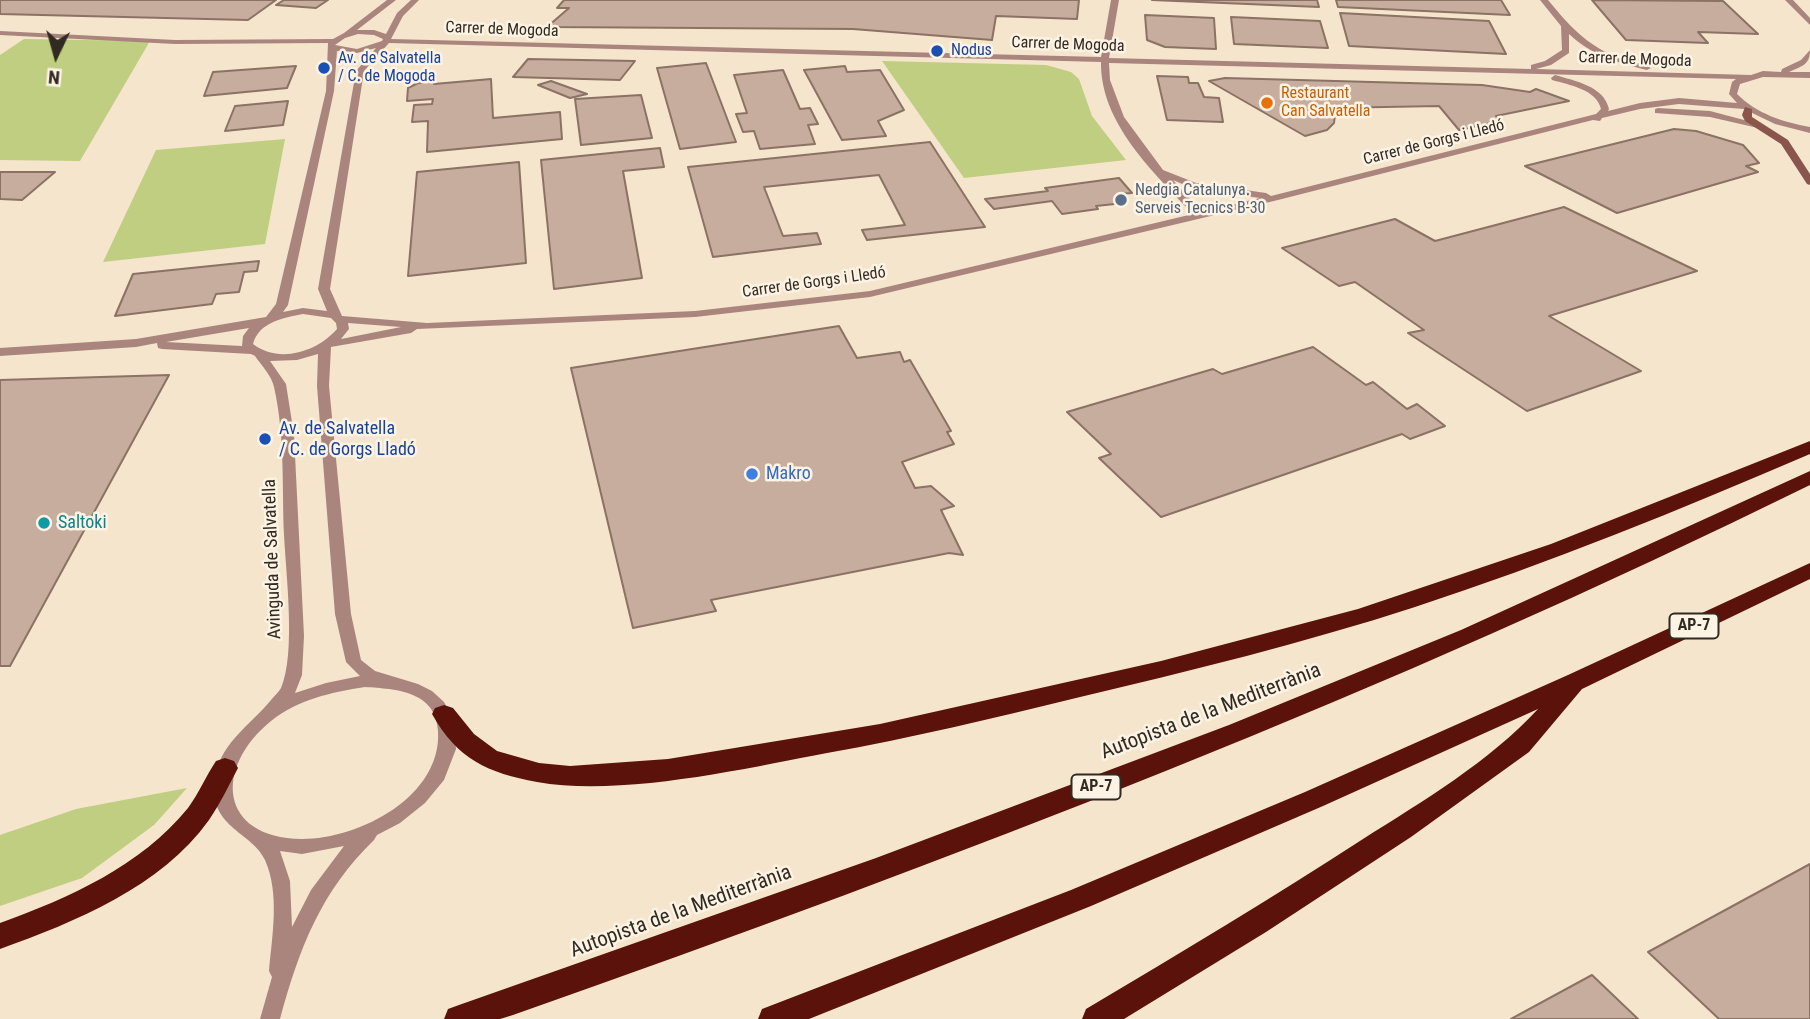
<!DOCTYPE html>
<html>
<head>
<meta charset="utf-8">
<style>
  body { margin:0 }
  #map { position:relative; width:1810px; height:1019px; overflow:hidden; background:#f5e5cc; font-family:"Roboto Condensed",sans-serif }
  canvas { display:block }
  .north { position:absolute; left:21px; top:21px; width:70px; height:70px; -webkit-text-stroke:5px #fdf3e4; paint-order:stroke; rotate:185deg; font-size:19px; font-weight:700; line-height:28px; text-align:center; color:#312a21 }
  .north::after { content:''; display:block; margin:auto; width:24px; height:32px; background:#312a21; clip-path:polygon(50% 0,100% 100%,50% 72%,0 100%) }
</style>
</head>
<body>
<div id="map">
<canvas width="1810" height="1019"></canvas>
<div class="north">N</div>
</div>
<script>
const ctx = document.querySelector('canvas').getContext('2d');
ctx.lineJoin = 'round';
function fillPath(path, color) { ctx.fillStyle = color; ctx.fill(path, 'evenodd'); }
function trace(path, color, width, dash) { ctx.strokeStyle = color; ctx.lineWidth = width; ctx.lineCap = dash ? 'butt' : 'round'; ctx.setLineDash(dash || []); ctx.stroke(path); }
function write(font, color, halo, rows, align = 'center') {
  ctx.font = font + ' "Roboto Condensed",sans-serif'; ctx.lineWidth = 5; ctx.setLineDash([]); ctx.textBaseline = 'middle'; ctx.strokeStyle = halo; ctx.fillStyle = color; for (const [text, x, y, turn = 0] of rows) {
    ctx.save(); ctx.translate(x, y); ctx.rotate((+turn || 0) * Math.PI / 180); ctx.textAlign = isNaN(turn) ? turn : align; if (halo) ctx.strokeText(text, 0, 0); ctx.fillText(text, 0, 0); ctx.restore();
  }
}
fillPath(new Path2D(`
  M24,39L150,41L80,161L0,160V55Z
  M882,61L1046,65L1071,72L1079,79L1092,116L1126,160L964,178Z
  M285,139L265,244L103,262L156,150Z
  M187,788L154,825L82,878L0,906V835L76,809Z`), '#c0ce81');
const building = new Path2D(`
  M0,0H276L248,20L0,14Z
  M284,0H328L316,8L276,5Z
  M564,0H1079L1077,19L996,16L992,40L853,29L547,27L569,8H557Z
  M1152,0H1317L1319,7Z
  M1336,0H1501L1510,15L1338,7Z
  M1592,0L1723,1L1758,34L1698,32L1708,43L1626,40Z
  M1340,13L1489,21L1506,54L1349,46Z
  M1145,15L1214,18L1216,49L1165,47L1147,40Z
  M1231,17L1320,21L1328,48L1234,44Z
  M528,59L635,61L620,80L513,77Z
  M706,63L736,142L680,149L657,68Z
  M296,66L287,88L204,96L213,72Z
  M845,66L847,72L880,70L904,110L878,121L886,136L842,140L804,70Z
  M783,70L800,109L810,108L818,124L808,125L815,144L760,149L754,131L743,132L736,114L747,113L734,75Z
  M1157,76L1188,77L1189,83H1198L1204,97L1219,98L1223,122L1167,120Z
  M1225,78L1482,85L1530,92L1536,89L1569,101L1496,116L1500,121L1459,130L1439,106L1331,108L1335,115L1334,123L1327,130L1305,136L1209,81Z
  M491,79L493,118L560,112L562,139L427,152L428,121L412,122L414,105L432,104L433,99L407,101L408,88L418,83L435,81L434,84Z
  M551,81L587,94L570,98L538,85Z
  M641,95L652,138L581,145L575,99Z
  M288,101L283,125L225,131L235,106Z
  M1674,129L1696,131L1743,145L1759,163L1746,166L1758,172L1617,213L1525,166Z
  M930,142L985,227L867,240L862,230L905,225L879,175L764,187L783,236L817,233L821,244L713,257L688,167Z
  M660,148L664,167L623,171L642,278L554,289L541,160Z
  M519,162L526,263L408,276L417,172Z
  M0,172H55L22,200L0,199Z
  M1119,178L1132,193L1119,194L1124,203L1096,206L1098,209L1062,214L1052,201L994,209L985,199L1048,191L1045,188Z
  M1564,207L1697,271L1549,316L1641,371L1527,411L1408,333L1424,330L1355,282L1339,286L1282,248L1395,219L1435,241Z
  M259,261L257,271L244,272L239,292L216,294L212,304L115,316L133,274Z
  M839,326L857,358L900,352L904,362L910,360L951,431L947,432L954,444L902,462L915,488L931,486L954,506L941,510L963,555L949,553L711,600L716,611L633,628L571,368Z
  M1313,347L1366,385L1373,382L1407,409L1417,404L1445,426L1410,439L1402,434L1161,517L1099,458L1111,454L1067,412L1213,369L1222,374Z
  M169,375L10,666H0V380Z
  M1810,864V1019H1719L1648,952Z
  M1592,975L1638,1019H1511Z`);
fillPath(building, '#c7ad9e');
trace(building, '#8b7265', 2);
fillPath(new Path2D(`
  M387,0H396L357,30H374L386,34L397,13L411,0H419L403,16L391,39L1101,57L1111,0H1119L1109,58L1531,69V65L1545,61L1562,50L1561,26L1540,0H1548C1567,23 1586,45 1615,56C1626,61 1641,62 1651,68L1647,70C1618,63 1591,55 1569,34V53L1551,65L1536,69L1751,75L1763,71L1781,72L1782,69L1801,60L1810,50C1810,65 1802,66 1789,72H1810V78L1763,77L1740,84L1737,94C1757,114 1783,122 1810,127V133L1775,124L1744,109L1679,104L1640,109L1602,118L1600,121L1593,120L1278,200L870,297L695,317L417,329L411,333L331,347L329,386L351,614L361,660L375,671L418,684L432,691L444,702L454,720L456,749L444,780L425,803L400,823L377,835L374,840C321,891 299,949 280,1019H260L272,977L269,971C272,936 280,894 265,860C253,833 211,828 214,785C217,744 250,726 271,700C274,696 278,693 281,688C296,653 286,575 284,535C282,487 285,435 274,387C272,376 261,365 255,356L251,354L162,349L158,348L157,343L136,347L0,356V348L136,339L266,317L276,304L326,91L328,43L175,44L0,35V31L175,40L333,39L344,33ZM358,34L374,35L383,39L382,41L357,49L335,45L345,38ZM389,43L1101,62C1100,123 1154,173 1193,214L870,291L695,311L427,323L342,316L330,289L364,71ZM376,48L356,71L318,289L327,311L303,308L283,312L288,305L334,91L337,51L357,53ZM1109,63L1736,79L1732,82L1729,94L1737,103L1679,98L1640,103L1608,111L1609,109C1604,86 1575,81 1555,75L1551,78L1552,80C1569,85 1596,89 1601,109L1596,114L1271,196L1266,193L1196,183L1163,170L1124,117L1110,80ZM1173,180L1194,189L1260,198L1202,212ZM303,314L331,318L336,323L337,329C317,352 279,364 253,344C259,322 283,318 303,314ZM348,323L401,327L341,339L349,329ZM249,328L243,336L242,346L166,342ZM318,354L317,386L335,614L346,662L360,676L326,683L295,693L302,675L304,636L294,435L286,384L270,361L297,360ZM365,687C396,689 436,691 438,731C442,796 360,839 302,839C218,838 214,767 271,721C297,700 332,692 365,687ZM344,846L311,890L292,927L290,881L280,851L302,854Z
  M1785,0H1793L1810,18V25Z
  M1658,108L1710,111L1763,125L1758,128L1710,117L1655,113V109Z`), '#aa857e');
fillPath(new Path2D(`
  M1745,107L1752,109V117L1788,140L1810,174V185L1807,184L1781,144L1745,121L1742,115Z`), '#8a554c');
fillPath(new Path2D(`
  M1810,441V454C1680,510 1549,563 1415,607C1304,643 1190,671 1076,698C994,718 911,738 827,753C743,769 620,797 537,782C488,773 457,759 432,714L435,708L444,705L453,708L474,734L497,751L539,763L570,766L668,759L880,724L1161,661L1358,609L1551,544Z
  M1810,471V485C1391,692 953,860 513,1015L500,1019H444L448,1009L459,1005L876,858L1229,725L1461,630Z
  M1810,563V579L1582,689L1529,752L1411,837L1266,932L1124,1019H1082L1086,1009C1179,954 1272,898 1363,839C1423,801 1489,762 1538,709L1323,806L1091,906L809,1019H758L762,1009L1071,890L1305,792L1568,675Z
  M225,758L234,761L238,768C229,785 220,804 209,820C161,887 75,922 0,949V923C69,898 141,866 188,808C199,793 206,776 216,761Z`), '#5a120a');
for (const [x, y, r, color] of [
  [937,51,7,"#1a4fb4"],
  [324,68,7,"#1a4fb4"],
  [1267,103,7,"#e8710a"],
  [1121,200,7,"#5c6f8a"],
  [265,439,7,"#1a4fb4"],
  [752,474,7,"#3f7fe0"],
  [44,523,7,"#0f9aa8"]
]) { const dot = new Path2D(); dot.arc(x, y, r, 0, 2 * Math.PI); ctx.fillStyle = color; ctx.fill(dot); trace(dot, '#fdf3e4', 2.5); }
write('16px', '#312a21', '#fdf3e4', [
  ["Carrer de Mogoda",502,30,2],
  ["Carrer de Mogoda",1068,45,2],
  ["Carrer de Mogoda",1635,60,2],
  ["Carrer de Gorgs i Lledó",1434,143,-14],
  ["Carrer de Gorgs i Lledó",814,283,-8]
]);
write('16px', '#164399', '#fdf3e4', [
  ["Nodus",951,51],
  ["Av. de Salvatella",338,59],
  ["/ C. de Mogoda",338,77]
], 'left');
write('16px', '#c56008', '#fdf3e4', [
  ["Restaurant",1281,94],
  ["Can Salvatella",1281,112]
], 'left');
write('16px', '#4e5e75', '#fdf3e4', [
  ["Nedgia Catalunya.",1135,191],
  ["Serveis Tecnics B-30",1135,209]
], 'left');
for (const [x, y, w] of [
  [1694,626,49],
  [1096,787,49]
]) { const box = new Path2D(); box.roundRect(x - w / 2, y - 12.5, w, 25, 5); ctx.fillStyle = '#fdf3e4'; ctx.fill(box); trace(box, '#312a21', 2); }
write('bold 16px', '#312a21', null, [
  ["AP-7",1694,626],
  ["AP-7",1096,787]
]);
write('18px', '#164399', '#fdf3e4', [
  ["Av. de Salvatella",279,429],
  ["/ C. de Gorgs Lladó",279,450]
], 'left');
write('18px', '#366cbe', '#fdf3e4', [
  ["Makro",766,474]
], 'left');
write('18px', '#0d838f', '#fdf3e4', [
  ["Saltoki",58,523]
], 'left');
write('18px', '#312a21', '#fdf3e4', [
  ["Avinguda de Salvatella",273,559,-92]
]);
write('21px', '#312a21', '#fdf3e4', [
  ["Autopista de la Mediterrània",1211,712,-21],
  ["Autopista de la Mediterrània",681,912,-20]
]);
</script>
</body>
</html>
